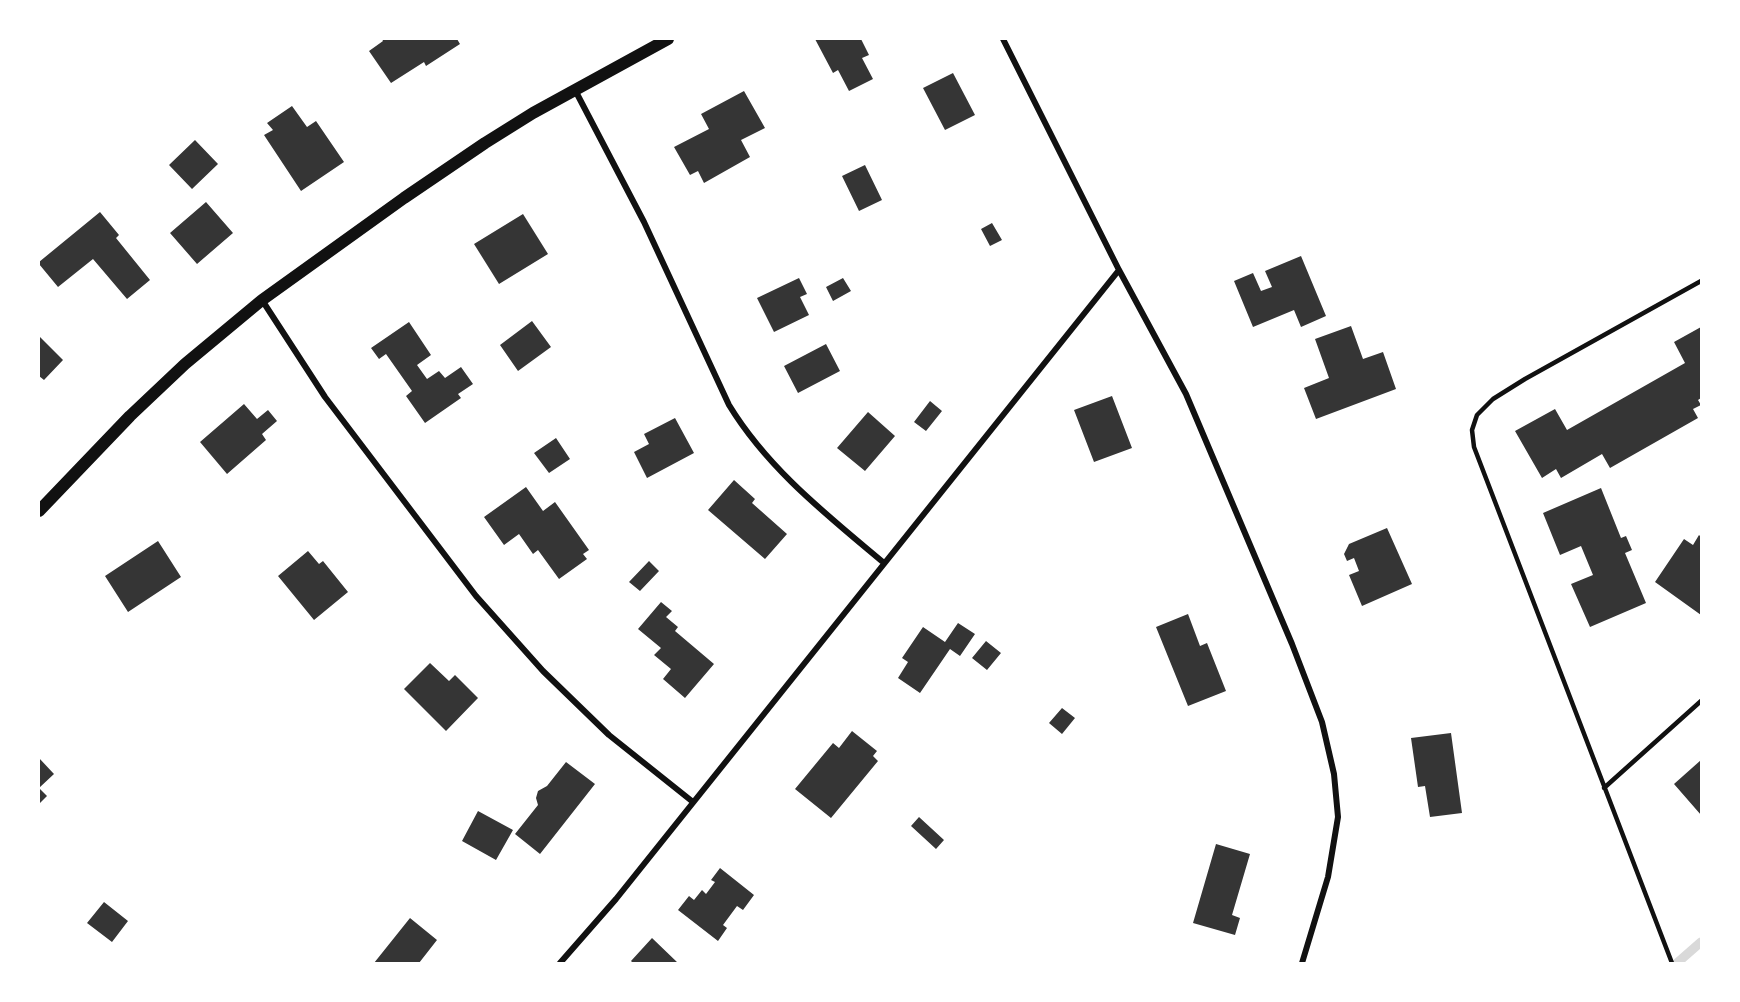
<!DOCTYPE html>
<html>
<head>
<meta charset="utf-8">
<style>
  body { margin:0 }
  #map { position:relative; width:1740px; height:1002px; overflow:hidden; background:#fff; font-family:Inter,sans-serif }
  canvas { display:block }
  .frame { position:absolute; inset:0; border:40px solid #fff; pointer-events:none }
</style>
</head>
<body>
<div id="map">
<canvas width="1740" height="1002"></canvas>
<div class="frame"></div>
</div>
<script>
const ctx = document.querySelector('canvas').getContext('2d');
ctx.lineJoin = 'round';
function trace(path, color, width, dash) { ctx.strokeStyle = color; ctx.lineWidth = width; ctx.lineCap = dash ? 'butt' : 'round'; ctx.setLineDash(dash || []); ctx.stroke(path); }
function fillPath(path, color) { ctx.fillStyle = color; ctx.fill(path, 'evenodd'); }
trace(new Path2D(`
  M1677,963L1701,942`), '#d9d9d9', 9);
fillPath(new Path2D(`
  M382,39H457L460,44L426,66L424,62L391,83L369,51L383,41Z
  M815,39H861L869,55L862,58L873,79L849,91L838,70L833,73Z
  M953,73L975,115L945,130L923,88Z
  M744,91L765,128L741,140L750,157L704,183L698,171L690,175L674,147L709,129L701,114Z
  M292,106L307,127L316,121L344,162L301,191L264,135L273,130L267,123Z
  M195,140L218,164L192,189L169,165Z
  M865,165L882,200L859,211L842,176Z
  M206,202L233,233L197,264L170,233Z
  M100,212L119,235L116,238L150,280L127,299L93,259L58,287L39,264V262Z
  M523,214L548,254L499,284L474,244Z
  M992,223L1002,240L990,246L981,229Z
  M1301,256L1326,316L1301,327L1294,310L1253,327L1234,281L1253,273L1261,291L1272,287L1265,271Z
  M799,278L807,294L800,297L809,315L774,332L757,298Z
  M843,278L851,291L833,301L826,287Z
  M532,321L551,347L518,371L500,345Z
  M409,322L431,355L417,365L427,379L439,371L445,378L461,367L473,384L458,394L461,398L425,423L406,396L412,391L386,354L379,359L371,348Z
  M1351,326L1363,359L1383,352L1396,389L1316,419L1304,388L1329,378L1315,339Z
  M1701,327V398L1698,400L1701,405L1693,409L1698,418L1610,468L1602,454L1561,478L1556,469L1542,478L1515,431L1555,409L1567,430L1685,363L1674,342Z
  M39,336L63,360L44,380L39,376Z
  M826,344L840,371L798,393L784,366Z
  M1112,396L1132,448L1094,462L1074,410Z
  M930,401L942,411L926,431L914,422Z
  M244,404L257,419L268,410L277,421L262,434L266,440L227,474L200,442Z
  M868,412L895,436L865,471L837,448Z
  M675,418L694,453L647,478L634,452L649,444L644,434Z
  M556,438L570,459L549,473L534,453Z
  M734,480L755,499L752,503L787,534L765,559L708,510Z
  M526,487L543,511L555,502L589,550L583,554L587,559L559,579L538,550L533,554L519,534L504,545L484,517Z
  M1601,488L1621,538L1626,536L1632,550L1625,553L1646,603L1590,627L1571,584L1593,575L1581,546L1560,555L1543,513Z
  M1387,528L1412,584L1362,606L1349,575L1359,571L1354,558L1347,561L1344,554L1349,544Z
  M1699,535L1701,537V615L1655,582L1684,539L1693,545Z
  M158,541L181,577L128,612L105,576Z
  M308,551L319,564L323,561L348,592L314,620L278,576Z
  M649,561L659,571L640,591L629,582Z
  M661,602L672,611L666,617L678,627L675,631L714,664L685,698L663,679L671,669L654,655L661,648L638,629Z
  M1188,614L1200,646L1207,643L1226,691L1188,706L1156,627Z
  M958,623L975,634L960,656L950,649L920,693L898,678L908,662L902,658L923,627L945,642Z
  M986,641L1001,653L987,670L972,658Z
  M430,663L449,681L455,675L478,698L446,731L404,689Z
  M1062,708L1075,718L1062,734L1049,723Z
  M852,731L877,751L873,756L878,761L831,818L795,789L833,743L839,748Z
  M1451,733L1462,813L1430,817L1425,786L1418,787L1411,738Z
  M39,758L54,774L39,788Z
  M1701,760V815L1674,784Z
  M566,762L595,784L540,854L515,834L538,805L536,798L538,791L547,786Z
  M39,788L47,796L39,804Z
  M478,811L513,830L496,860L462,841Z
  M919,817L944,840L936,849L911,826Z
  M1216,844L1250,854L1232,915L1240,918L1235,935L1193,923Z
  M720,868L754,895L743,910L737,906L723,925L727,928L718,941L678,910L689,896L694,900L702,890L706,894L715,882L711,880Z
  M104,902L128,921L112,942L87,923Z
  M410,918L437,940L419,963H374Z
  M652,938L678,963H633L631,961Z`), '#353535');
trace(new Path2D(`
  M1604,788L1701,701
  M1672,963L1474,447L1472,430L1477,415L1493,399L1525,379L1701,281`), '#111', 4.5);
trace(new Path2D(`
  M1003,39L1119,270L1186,394L1292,644L1322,722L1334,774L1338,817L1328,877L1302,963
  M575,90L644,222L729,405C768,469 827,515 884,563
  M262,300L325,397L476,596L543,671L609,735L693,802
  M560,963L616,899L1119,270`), '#111', 6);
trace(new Path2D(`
  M39,511L130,416L185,364L262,300L404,198L485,143L533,113L668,39`), '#111', 12);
</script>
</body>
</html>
